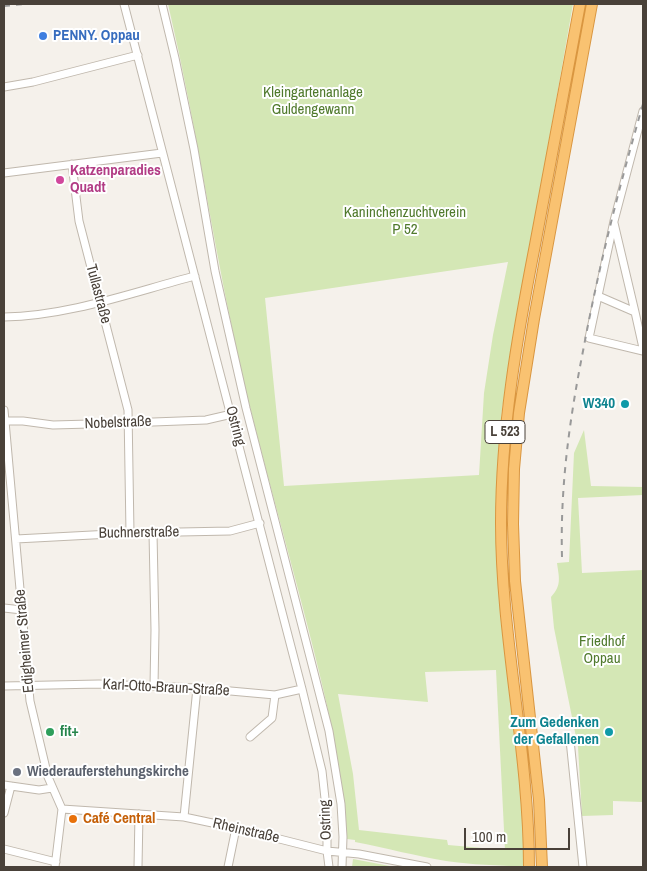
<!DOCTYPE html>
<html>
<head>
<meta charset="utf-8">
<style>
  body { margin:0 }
  #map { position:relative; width:647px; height:871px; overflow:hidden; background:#f5f1eb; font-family:"Archivo Narrow",sans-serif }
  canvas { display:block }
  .frame { position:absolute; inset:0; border:5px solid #494139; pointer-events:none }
  .scale { position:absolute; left:464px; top:828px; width:106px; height:22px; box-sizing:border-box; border:2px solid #494139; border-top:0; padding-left:6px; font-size:15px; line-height:18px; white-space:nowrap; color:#494139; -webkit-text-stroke:4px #fff; paint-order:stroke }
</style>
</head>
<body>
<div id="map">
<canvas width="647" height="871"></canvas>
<div class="frame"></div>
<div class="scale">100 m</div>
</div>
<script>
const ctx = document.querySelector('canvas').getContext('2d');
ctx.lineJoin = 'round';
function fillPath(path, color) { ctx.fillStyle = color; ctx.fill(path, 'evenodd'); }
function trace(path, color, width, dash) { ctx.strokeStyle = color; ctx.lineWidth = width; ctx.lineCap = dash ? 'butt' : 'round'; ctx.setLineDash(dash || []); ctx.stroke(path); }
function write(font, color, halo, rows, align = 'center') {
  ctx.font = font + ' "Archivo Narrow",sans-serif'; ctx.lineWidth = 4; ctx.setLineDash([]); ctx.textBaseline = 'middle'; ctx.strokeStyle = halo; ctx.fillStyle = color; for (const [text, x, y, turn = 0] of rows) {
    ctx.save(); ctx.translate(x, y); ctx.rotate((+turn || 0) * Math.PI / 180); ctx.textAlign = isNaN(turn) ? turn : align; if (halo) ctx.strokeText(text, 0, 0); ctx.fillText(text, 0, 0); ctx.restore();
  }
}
fillPath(new Path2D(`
  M168,4H573L502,409C499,455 494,503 497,549C503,655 523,761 524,867C498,865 472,865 446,861C416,856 386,848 355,842V840L347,839C342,761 325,694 306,620C286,542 264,465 245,387C215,260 198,131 168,4ZM508,262L493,335L484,393L479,475L284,486L265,298ZM496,670L505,850L448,845L447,840L359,830L353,774L338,694L428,702L425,672Z
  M584,430L591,486L643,487V495L578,498L582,573L643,570V802L613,801V815L582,816L578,747L554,628L551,597C562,585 559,578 557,563L569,562L574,453Z
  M353,859L395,867H352Z`), '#d4e7b5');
const minor = new Path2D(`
  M124,4L302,689L322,771L327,817V851L329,867
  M162,4L175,58L194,149L215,271L246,408L329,731L341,804L343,837L342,867
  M4,87L33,82L138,55
  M643,111L614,221L589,338L643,351
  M72,164L79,221L128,410L130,533
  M4,173L162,153
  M614,223L635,312
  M598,296L635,312L643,348
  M4,317C69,316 133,292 195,276
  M4,410L30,701L48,777L62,809L55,867
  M5,421H23L53,425L127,423L206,420L232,414
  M153,533L155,630L154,686
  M16,539L130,533L230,531L260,523
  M4,608L22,610
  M4,686L99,684L197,688L275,695L302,689
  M250,737L272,718L275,695
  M570,740L583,867
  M4,785L39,790L52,788
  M62,809L184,817L236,828L327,851L359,854L427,867
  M4,813L11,786
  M184,817L197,688
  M4,849L56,862
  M138,867L139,814
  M228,867L236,828`);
const highway = new Path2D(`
  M529,867C529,752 501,638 501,523C501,429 517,337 535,245C550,164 565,84 580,4
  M542,867L539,800L515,581L513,524L514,469L519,413L534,319L592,4`);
trace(minor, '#c0b8ad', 9);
trace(highway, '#d99640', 12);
trace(minor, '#fff', 7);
trace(highway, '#f9c271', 10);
trace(new Path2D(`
  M4,6L25,4
  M562,557C560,485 570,416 584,346C599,265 620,184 643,104`), '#999', 2, [6, 6]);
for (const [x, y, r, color] of [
  [43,36,5,"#3f7fe0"],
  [60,180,5,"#d1479c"],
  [625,404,5,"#0f9aa8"],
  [50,732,5,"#2e9e5b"],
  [609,732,5,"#0f9aa8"],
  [17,772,5,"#6b7280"],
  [73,819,5,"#e8710a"]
]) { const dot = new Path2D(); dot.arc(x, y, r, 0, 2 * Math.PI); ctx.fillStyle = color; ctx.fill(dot); trace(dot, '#fff', 2); }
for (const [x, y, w] of [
  [505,432,40]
]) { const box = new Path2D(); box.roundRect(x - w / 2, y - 11.5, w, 23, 4); ctx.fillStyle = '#fff'; ctx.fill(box); trace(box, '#494139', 1); }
write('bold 14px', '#494139', null, [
  ["L 523",505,432]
]);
write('bold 15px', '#366cbe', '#fff', [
  ["PENNY. Oppau",53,36]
], 'left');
write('15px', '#507a2d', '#fff', [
  ["Kleingartenanlage",313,93],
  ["Guldengewann",313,110],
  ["Kaninchenzuchtverein",405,213],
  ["P 52",405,230],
  ["Friedhof",602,642],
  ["Oppau",602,659]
]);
write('bold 15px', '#b23c85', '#fff', [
  ["Katzenparadies",70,171],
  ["Quadt",70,188]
], 'left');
write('15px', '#494139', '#fff', [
  ["Tullastraße",98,294,75],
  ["Nobelstraße",118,423,-2],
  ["Ostring",235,426,75],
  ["Buchnerstraße",139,533,-1],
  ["Edigheimer Straße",25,641,-95],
  ["Karl-Otto-Braun-Straße",166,688,3],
  ["Ostring",326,820,-92],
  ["Rheinstraße",246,831,13]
]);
write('bold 15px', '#0d838f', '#fff', [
  ["W340",615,404],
  ["Zum Gedenken",599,723],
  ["der Gefallenen",599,740]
], 'right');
write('bold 15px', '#27864d', '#fff', [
  ["fit+",60,732]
], 'left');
write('bold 15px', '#5b616d', '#fff', [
  ["Wiederauferstehungskirche",27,772]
], 'left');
write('bold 15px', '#c56008', '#fff', [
  ["Café Central",83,819]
], 'left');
</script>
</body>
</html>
